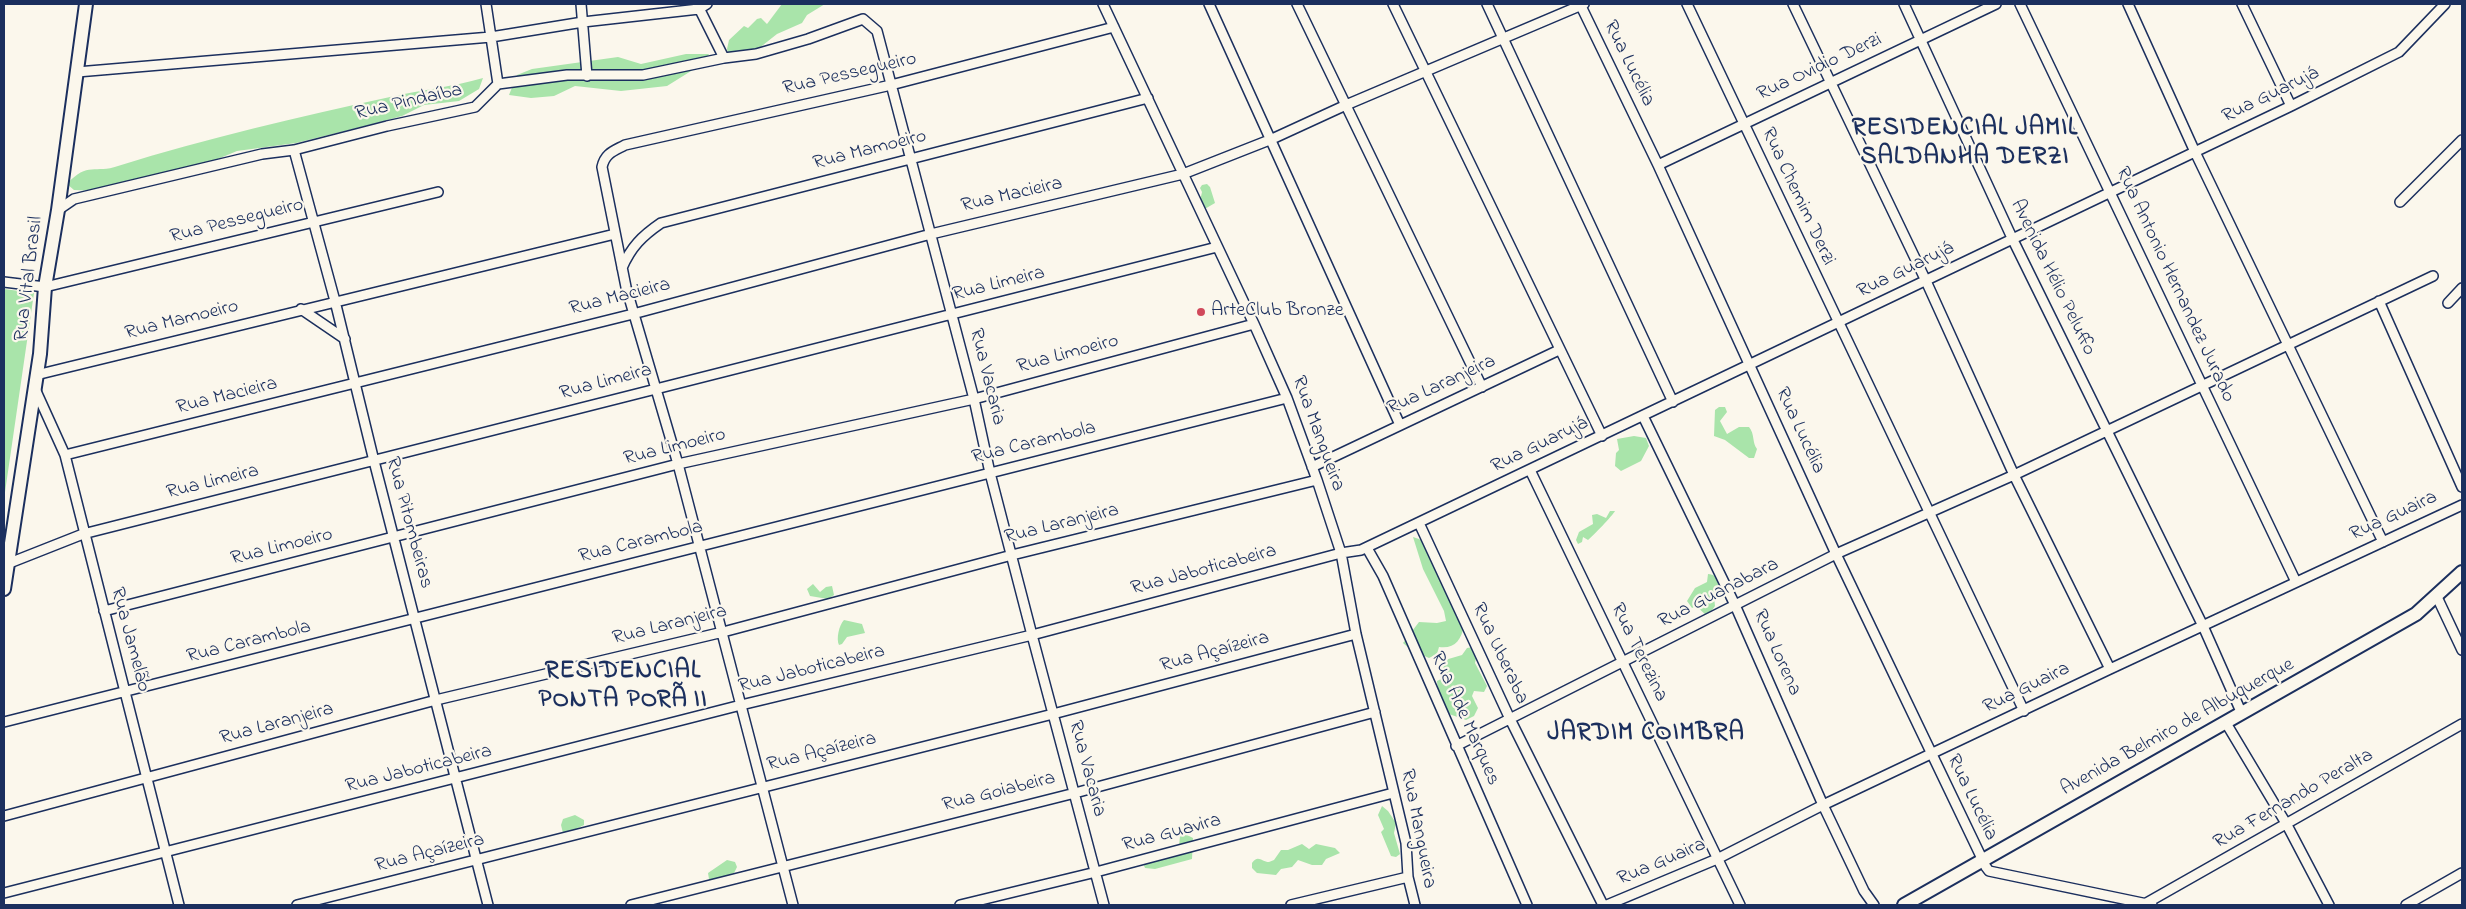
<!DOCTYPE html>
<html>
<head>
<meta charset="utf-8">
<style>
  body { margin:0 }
  #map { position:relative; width:2466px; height:909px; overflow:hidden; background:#fbf7ec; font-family:"Indie Flower",sans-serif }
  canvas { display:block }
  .frame { position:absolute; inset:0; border:5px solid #1b2f5e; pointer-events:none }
</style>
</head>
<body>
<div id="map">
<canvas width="2466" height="909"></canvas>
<div class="frame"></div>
</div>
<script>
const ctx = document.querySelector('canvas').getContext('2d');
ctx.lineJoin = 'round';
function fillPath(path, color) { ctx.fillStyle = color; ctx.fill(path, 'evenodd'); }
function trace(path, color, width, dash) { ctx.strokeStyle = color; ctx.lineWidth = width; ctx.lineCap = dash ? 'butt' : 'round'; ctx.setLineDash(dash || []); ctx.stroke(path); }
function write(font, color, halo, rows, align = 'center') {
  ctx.font = font + ' "Indie Flower",sans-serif'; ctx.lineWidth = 4.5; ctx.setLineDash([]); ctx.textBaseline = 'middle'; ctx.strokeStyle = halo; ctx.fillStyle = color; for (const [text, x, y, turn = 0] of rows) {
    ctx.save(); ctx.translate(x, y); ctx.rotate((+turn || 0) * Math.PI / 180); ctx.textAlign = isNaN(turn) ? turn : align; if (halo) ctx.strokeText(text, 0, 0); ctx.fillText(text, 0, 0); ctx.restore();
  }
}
fillPath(new Path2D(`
  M782,4H825L807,15L802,23L777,34L758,49L729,56L727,49L729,40L744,26L748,28L757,19L761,18L767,24Z
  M686,54H709L704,63L667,86L621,91L575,86L554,96L531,98L509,95L517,75L532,69L618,57L641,64Z
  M483,78L479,89L459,101L424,105L402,116L365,126L296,143L237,151L213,161L144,181L98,191L74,190L67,184C88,161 95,174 118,166C207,138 299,117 390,97C421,90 453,87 483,78Z
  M1207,184L1210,187L1215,203L1203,210L1200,201L1202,192L1200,188L1202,185Z
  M4,289L34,293L4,499Z
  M1719,407H1725L1727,412L1720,421L1727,434L1739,427H1749C1755,434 1752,443 1757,449L1754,458H1749L1725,440L1714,436L1715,410Z
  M1634,436L1646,438L1649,446L1641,461L1621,471L1615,466L1616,453L1619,450L1617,439Z
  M1610,511H1615C1613,515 1592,537 1588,540L1583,537L1582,542L1578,544L1576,540L1579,532L1593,524L1592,515L1597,514L1606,518Z
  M1413,537L1422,540L1464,626C1461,640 1455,649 1439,647L1437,654L1429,658L1411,650L1403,643L1419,622L1437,623L1446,621L1444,611L1423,569Z
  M1708,574C1720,575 1719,584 1718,594L1714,597L1715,606L1710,613L1706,615L1696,606L1692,608L1687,601L1695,588L1707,582Z
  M813,584L820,592L826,587L832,586L834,595L828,599L810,596L807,589Z
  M844,620L862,624L865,633L847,637L842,644L839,645C836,639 839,625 844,620Z
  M1473,647L1477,653L1475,663L1487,686L1484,692L1474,691L1472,696L1478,708L1474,716L1466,720L1449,714C1445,702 1437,692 1437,681L1445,677L1443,669L1445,660L1462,655L1467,648Z
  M1382,806L1388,811L1396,823L1394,833L1400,854L1396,857L1391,856L1381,832L1384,829L1378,815Z
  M575,815L584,820V825L568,833H563L561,825L563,819Z
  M1185,834L1193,838L1192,859L1155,869L1145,868L1143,863L1179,846L1180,836L1176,835Z
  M1302,844L1309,849L1316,844L1335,848L1340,853L1326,859L1322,865H1312L1298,860L1292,867L1281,869L1276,875L1257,873L1252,868V863C1258,854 1262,862 1269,862L1274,860L1281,850H1288Z
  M727,860L735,862L737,867L734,873L713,880L709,879L708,873Z`), '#a9e4aa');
const minor = new Path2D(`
  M486,4L498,84
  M581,4L587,76
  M697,4L724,58
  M1103,4L1254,324L1287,398L1317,480L1341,553L1356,634L1406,843L1408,877L1415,905
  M1209,4L1400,425
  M1297,4L1482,387
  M1393,4L1602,436
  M1487,4L1673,402
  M1580,4L1658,165L1836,554L1986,867L1989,871L2152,905
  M1687,4L2024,711
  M1793,4L1926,281L2014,475L2110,669
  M1904,4L2013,240L2203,626L2242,714
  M2020,4L2296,582
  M2128,4L2195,152L2383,542
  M2242,4L2291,106
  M77,72L491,37L583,22L699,9L707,4
  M294,150L335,301L374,461L488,905
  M1658,165L1996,4
  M2400,202L2462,140
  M58,210L74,199L262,154L294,150L387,126L475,107L498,84L567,75H643L724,58L756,54L808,39L863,19L877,31L974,399L990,473L1032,635L1104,905
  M622,268C631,247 642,236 661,223L1148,98
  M4,282L45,287L438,192
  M2379,301L2462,487
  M2448,303L2462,288
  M301,309L345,339
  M36,375L615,234
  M36,391L65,455L179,905
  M1643,416L1735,605L1823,805L1864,891L1874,905
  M65,455L633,314L931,234L1183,174L1272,139L1346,105L1584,4
  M1312,467L1559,350
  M1530,470L1740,905
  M1419,523L1510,719L1603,905
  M1367,548L1383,576L1527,905
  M7,564L83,534L1217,247
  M2437,597L2462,650
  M104,611L678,464L974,399L1254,324
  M4,722L1287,398
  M2226,723L2287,825L2329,905
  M1456,746L1836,554L2014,475L2433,276
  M4,816L436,700L723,632L1012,555L1317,480
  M4,893L741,705L1032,635L1341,553L1361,550L2291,106L2399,52L2445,4
  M297,905L1053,714L1356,634
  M631,905L1075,793L1375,712
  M793,905L678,464L626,287L602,167C605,153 614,151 625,145L891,85L1114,27
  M960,905L1096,872L1393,793
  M1291,905L1408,877
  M1607,905L1717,859L1823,805L2110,669L2462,505
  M2143,905L2462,724
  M2406,905L2462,873`);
const secondary = new Path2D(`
  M4,589L40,354L45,287L58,210L86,4
  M1904,905L2416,614L2462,572`);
trace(minor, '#1b2f5e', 12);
trace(secondary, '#1b2f5e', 16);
trace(minor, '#fbf7ec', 9);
trace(secondary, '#fbf7ec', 12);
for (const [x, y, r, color] of [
  [1201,312,5,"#d1495b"]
]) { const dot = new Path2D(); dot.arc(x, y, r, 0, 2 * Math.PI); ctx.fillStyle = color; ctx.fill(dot); trace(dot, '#fbf7ec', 2); }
write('20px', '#1b2f5e', '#fbf7ec', [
  ["Rua Lucélia",1628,64,64],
  ["Rua Ovidio Derzi",1820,68,-25],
  ["Rua Pessegueiro",850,75,-13],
  ["Rua Guarujá",2271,96,-26],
  ["Rua Pindaíba",409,103,-13],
  ["Rua Mamoeiro",870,151,-14],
  ["Rua Macieira",1012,196,-13],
  ["Rua Chemim Derzi",1797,197,65],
  ["Rua Pessegueiro",237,222,-14],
  ["Rua Guarujá",1906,271,-26],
  ["Avenida Hélio Peluffo",2052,278,64],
  ["Rua Vital Brasil",30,279,-83],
  ["Rua Limeira",999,285,-14],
  ["Rua Antonio Hernandez Jurado",2174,285,65],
  ["Rua Macieira",620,298,-14],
  ["Rua Mamoeiro",182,321,-14],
  ["Rua Limoeiro",1068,355,-15],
  ["Rua Vacaria",986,377,76],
  ["Rua Limeira",606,383,-15],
  ["Rua Laranjeira",1442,386,-25],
  ["Rua Macieira",227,397,-14],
  ["Rua Lucélia",1799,431,65],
  ["Rua Mangueira",1317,434,70],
  ["Rua Carambola",1034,444,-14],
  ["Rua Guarujá",1540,446,-26],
  ["Rua Limoeiro",675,448,-14],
  ["Rua Limeira",213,483,-14],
  ["Rua Guaira",2394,517,-25],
  ["Rua Pitombeiras",408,523,75],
  ["Rua Laranjeira",1062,525,-14],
  ["Rua Carambola",641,543,-14],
  ["Rua Limoeiro",282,548,-14],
  ["Rua Jaboticabeira",1204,571,-15],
  ["Rua Guanabara",1719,594,-27],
  ["Rua Laranjeira",670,626,-14],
  ["Rua Jamelão",129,640,75],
  ["Rua Carambola",249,643,-14],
  ["Rua Açaízeira",1215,653,-15],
  ["Rua Terezina",1638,653,64],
  ["Rua Lorena",1776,653,66],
  ["Rua Uberaba",1499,654,65],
  ["Rua Jaboticabeira",812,670,-14],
  ["Rua Guaira",2027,689,-26],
  ["Rua Ade Marques",1464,719,66],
  ["Rua Laranjeira",277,725,-15],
  ["Avenida Belmiro de Albuquerque",2178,728,-29],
  ["Rua Açaízeira",822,753,-14],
  ["Rua Vacaria",1086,769,75],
  ["Rua Jaboticabeira",419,770,-14],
  ["Rua Goiabeira",999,793,-14],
  ["Rua Lucélia",1971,798,64],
  ["Rua Fernando Peralta",2294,800,-30],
  ["Rua Mangueira",1417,829,79],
  ["Rua Guavira",1172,834,-15],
  ["Rua Açaízeira",430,854,-14],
  ["Rua Guaira",1662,863,-23]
]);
write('20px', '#1b2f5e', '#fbf7ec', [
  ["ArteClub Bronze",1211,312]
], 'left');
ctx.letterSpacing = '1px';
write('bold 25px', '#1b2f5e', '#fbf7ec', [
  ["RESIDENCIAL JAMIL",1965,130],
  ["SALDANHA DERZI",1965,159],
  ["RESIDENCIAL",623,673],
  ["PONTA PORÃ II",623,702],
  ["JARDIM COIMBRA",1646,735]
]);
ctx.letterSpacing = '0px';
</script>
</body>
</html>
